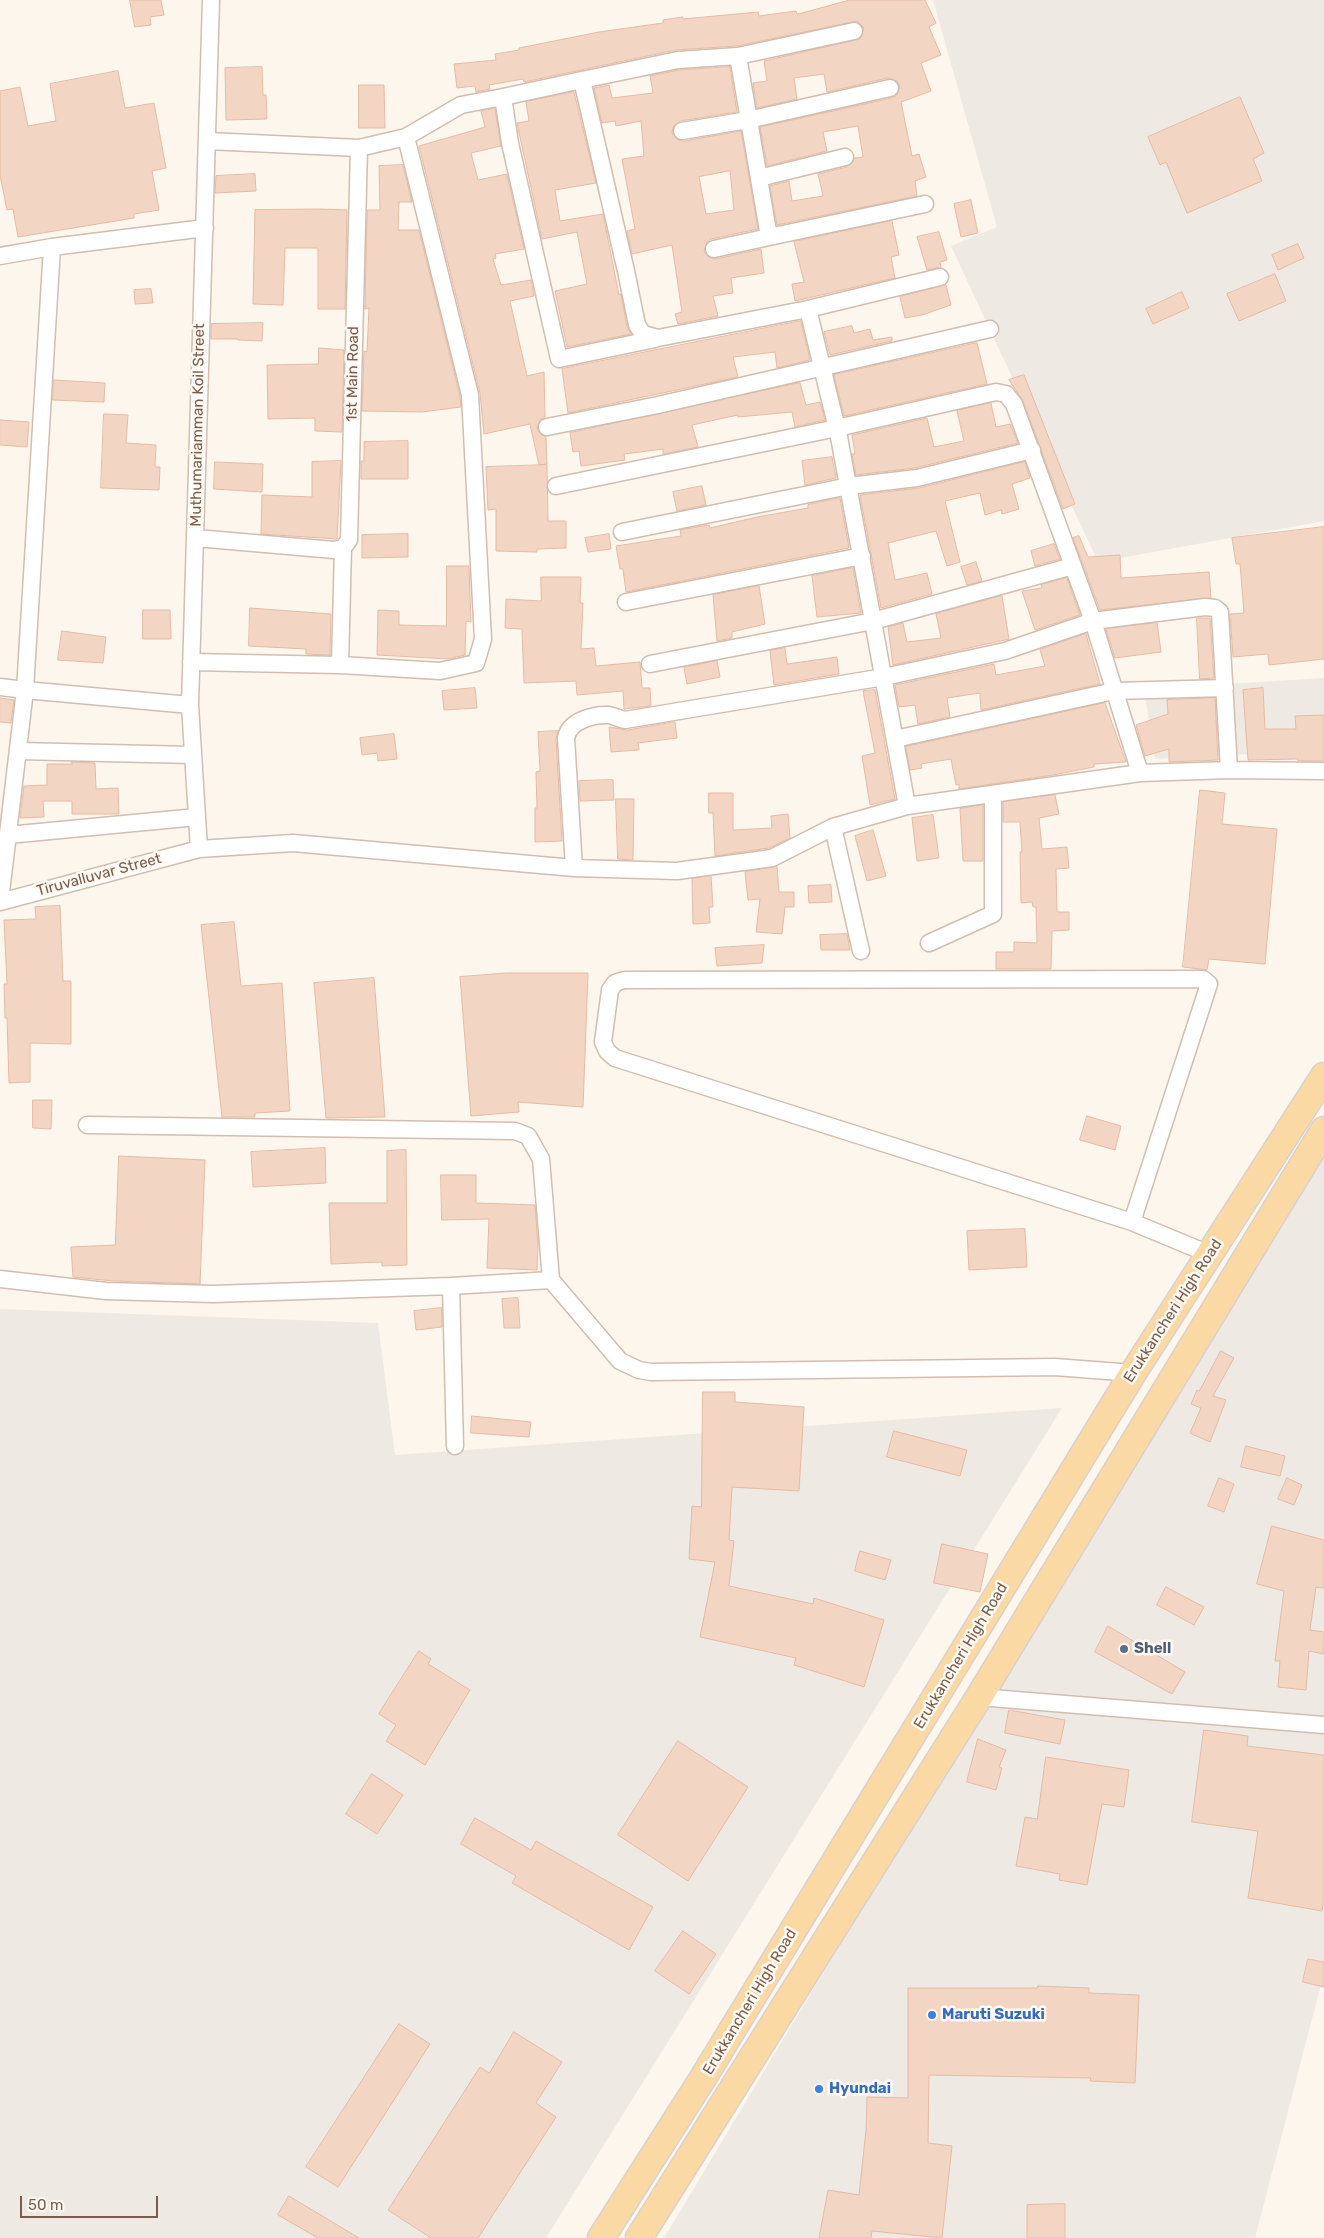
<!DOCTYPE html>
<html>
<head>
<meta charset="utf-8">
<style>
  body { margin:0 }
  #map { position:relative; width:1324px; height:2238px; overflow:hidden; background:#fdf6ec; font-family:Rubik,sans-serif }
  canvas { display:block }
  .scale { position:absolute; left:20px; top:2196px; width:138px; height:22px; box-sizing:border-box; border:2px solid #7a5c4d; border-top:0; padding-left:6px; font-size:15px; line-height:18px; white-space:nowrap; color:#7a5c4d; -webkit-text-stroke:4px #fffaf3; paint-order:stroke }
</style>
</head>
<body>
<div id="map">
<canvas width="1324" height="2238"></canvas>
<div class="scale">50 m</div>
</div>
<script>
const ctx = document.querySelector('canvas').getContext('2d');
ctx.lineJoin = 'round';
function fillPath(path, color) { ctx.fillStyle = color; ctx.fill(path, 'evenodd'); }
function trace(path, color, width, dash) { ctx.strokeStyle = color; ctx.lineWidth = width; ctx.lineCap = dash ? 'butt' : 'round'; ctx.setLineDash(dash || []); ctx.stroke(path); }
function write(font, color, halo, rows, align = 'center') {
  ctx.font = font + ' Rubik,sans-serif'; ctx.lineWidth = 5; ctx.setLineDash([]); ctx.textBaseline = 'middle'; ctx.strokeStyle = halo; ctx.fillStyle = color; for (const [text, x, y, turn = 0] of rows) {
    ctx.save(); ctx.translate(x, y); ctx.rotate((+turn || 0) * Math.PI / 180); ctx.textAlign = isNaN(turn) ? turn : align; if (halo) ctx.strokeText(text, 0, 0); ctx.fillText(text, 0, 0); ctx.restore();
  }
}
fillPath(new Path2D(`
  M933,0H1324V521L1098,562L951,246L997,227Z
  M1324,678V750L1155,759L1144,689Z
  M1324,1138V1973L1255,2238H664Z
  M0,1309L378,1323L395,1455L1062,1408L546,2238H0Z`), '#efe9e4');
const building = new Path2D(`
  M130,0H161L164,15L150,17L151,25L135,27Z
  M850,0H925L936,23L929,27L941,55L921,63L931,91L901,102L912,156L919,154L926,177L915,181L917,196L777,225L770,186L789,181L792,201L823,196L818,174L847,167L855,158L863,157L858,126L823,132L827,151L767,166L760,127L892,98L897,95L900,86L897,81L888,78L827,92L824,74L794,78L797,99L757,108L753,83L767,81L764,61L860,39L864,28L857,21L737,46L676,50L524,82L523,79L489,85L490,89L476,92L475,86L457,88L454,64L496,60L495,54L519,50V48L599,32L663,23V20L683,17V19L758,12L759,16L796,11L797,14Z
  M262,67L263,95H266L267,119L226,120L225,68Z
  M730,67L737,112L680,121L673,127L672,133L678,140L684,141L741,131L758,229L711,239L707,242L704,251L707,256L716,259L761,249L764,273L731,278L733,293L713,296L718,316L678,324L675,314L682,312L672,245L632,254L627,231L635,229L622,159L644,156L641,121L616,126L615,121L602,123L594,88L609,85L612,98L653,93L650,76L679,70ZM730,171L734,210L706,214L699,177Z
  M118,71L125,108L154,103L166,168L152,171L159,210L134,214V218L18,237L13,209L7,210L0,175V91L20,87L28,126L56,121L50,84Z
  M359,85H384L385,128H359Z
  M574,92L596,183L555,190L560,221L603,214L619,295L621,294L627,327L631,334L567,347L555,291L587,284L577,232L542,239L517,123L529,121L526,102Z
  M1240,97L1264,153L1253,159L1262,181L1187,213L1166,162L1160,165L1148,137Z
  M495,109L501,146L471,153L478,180L507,174L524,249L495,254L496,258L493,259L501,285L531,280L534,296L510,301L527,376L544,372L545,417L540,420L537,428L540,434L546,437L547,464L539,465L530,424L484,434L480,393L419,146L485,127L481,111Z
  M403,165L412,202H399L398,230H419L460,396L461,407L422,412L362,411L364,351L367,352L369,308L365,309L367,210H380L379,166Z
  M255,174L256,191L215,193L216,176Z
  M971,200L978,233L961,237L954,204Z
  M320,209L347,210L345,309H318V248H285L283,305L253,304L255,210Z
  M892,221L899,255L891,257L895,278L795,301L792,284L804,282L794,242Z
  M939,232L947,260L940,262L941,267L927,270L917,237Z
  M1298,244L1304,258L1278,270L1272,255Z
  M1275,274L1286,301L1239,321L1227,294Z
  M946,285L951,305L922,315L905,318L900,297Z
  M151,289L153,303L135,304L134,290Z
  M1182,292L1189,308L1153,324L1146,309Z
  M801,321L810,360L777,368L775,352L733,357L738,377L568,413L562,369Z
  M263,323L262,341L238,340V339H211V324Z
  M852,326L854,333L870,329L873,340L892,337V341L830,355L824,332Z
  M977,343L987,384L844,416L834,375Z
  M319,348L344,350L342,432L315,431V418L268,419L267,365L318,364Z
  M1024,375L1075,504L1063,509L1023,401L1009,380Z
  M54,380L105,383L104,402L53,400Z
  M800,383L806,405L820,402L825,420L795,427L792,412L738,417V415L692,425L698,447L663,454V449L624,454L625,460L581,466L579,451L573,452L570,433Z
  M991,403L996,427L1010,424L1018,443L915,468L856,475L852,454H855L852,435L927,418L934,447L964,441L957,411Z
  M104,414L128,415L126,443L156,445L155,467H160L159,490L101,488Z
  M0,420L29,422L27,447L0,445Z
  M408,441V479H361V461H364V442Z
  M832,457L836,478L805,485L802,461Z
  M341,461L337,539L261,534L262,495L312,497V462Z
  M215,462L263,464L262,492L214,489Z
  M1025,462L1030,478L1012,484L1019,509L1002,514L1001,510L985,515L980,493L945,501L960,562L947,566L936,531L888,543L895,580L927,573L932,594L881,608L860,495L919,488Z
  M547,465L548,521H566V548L537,549V552L496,551V509L488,510L486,467Z
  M702,486L706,505L677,511L673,492Z
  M840,498L849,548L626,592L623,569H620L616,546L681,536L680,530L709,525L710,528L757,517L808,508V505Z
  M1324,527V659L1269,665L1268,654L1233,657L1230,614L1244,613L1240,564H1236L1232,538Z
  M408,534V557L362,558V535Z
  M609,534L611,549L588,552L585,538Z
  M1079,536L1088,557L1120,555L1121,578L1209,572L1211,598L1100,610L1073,538Z
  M1054,544L1060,559L1035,566L1031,551Z
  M976,562L982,581L967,585L961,567Z
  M447,566H469L471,622L466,621L465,655L449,659L377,655L378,610L399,611V625L446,626Z
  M853,568L861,613L817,617L812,576Z
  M541,577H581L580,603H583L581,649L594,648L596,666L640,662L642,688H650L651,706L624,709L623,691L577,695L576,681L524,683L522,629L505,628L506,599L541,601Z
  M1067,578L1080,615L1035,630L1022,591L1042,588L1041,585Z
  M759,586L765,624L732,632V638L717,641L713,595Z
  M1002,596L1009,639L893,665L888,627L903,623L907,642L941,638L936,614Z
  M250,608L331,614L330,655L306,654V649L249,646Z
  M143,610H170L171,639H143Z
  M1197,618H1210L1214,678L1200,679Z
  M1157,623L1161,652L1115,658L1106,629Z
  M62,631L106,637L103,663L58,660Z
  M1086,634L1100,684L981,710L980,693L947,698L950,717L918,724L915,705L899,707L895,685L994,664L996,675L1045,666L1040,650Z
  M785,648L787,664L837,657L839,674L774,685L770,651Z
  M717,661L720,677L687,684L684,668Z
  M475,688L477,708L444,710L442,691Z
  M1263,688L1265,729H1296L1295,716L1324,715V761H1298V759L1248,760L1243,690Z
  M875,690L895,799L870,805L862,756L875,753L863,691Z
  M0,698L14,700L11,723L0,722Z
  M1215,698L1218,760L1169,762V749L1145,756L1136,725L1168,714L1167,700Z
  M1105,703L1126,762L1094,764V767L1053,775L959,789V784L956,785L951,759L921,764L922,768L910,770L906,747Z
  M675,722L677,738L638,743L639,750L611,752L609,727L627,730Z
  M558,731L556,739L562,841L535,842V808H537L536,772L540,771L538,732Z
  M394,734L397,759L378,761L377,753L362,755L360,738Z
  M72,762L95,763L96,789L118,788L119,814H72V801H43L44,817L20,818L24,786L47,785V764H72Z
  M613,780L614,800L580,801L579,781Z
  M1200,790L1225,793L1222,824L1277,829L1265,964L1209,959L1207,970L1183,967Z
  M709,793H733V830L772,828L771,816L788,814L790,838L769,848L715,856L713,813H709Z
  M1055,795L1059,814L1039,818L1042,849L1067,847L1069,868L1056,869L1057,912H1069V930L1052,931L1051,969H996V952H1014V942L1037,943L1036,907H1033L1032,902L1021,903L1020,852H1022L1020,822H1003V802Z
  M616,799H634L633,860L618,859Z
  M983,805V861H963L960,809Z
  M933,815L939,858L917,861L912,818Z
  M873,830L886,876L867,881L855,836Z
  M777,867L779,892H794V907H785L782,934L756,932L760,899L748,900L745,872Z
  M711,876L713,907H709L710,923L693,924L692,879Z
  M831,885L832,902L809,903L808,886Z
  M60,906L63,981H71V1044L30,1043V1082L9,1083L7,1018H5L4,984H7L4,920L36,919L35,907Z
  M234,922L241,986L282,983L290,1111L255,1113V1117H222L201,925Z
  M847,934L850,950H821L820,935Z
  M764,945L762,963L717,966L715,948Z
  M507,973H588L583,1107L518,1102L519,1112L471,1116L460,977Z
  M374,978L385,1117L326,1118L314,983Z
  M33,1100H52L51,1129L33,1128Z
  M1087,1116L1121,1126L1115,1150L1080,1140Z
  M325,1148L326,1183L253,1187L251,1152Z
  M406,1150L407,1265L382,1266V1262L331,1264L329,1203H387V1151Z
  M119,1156L205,1160L200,1284L113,1281L73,1277L71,1247L115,1245Z
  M441,1175H476V1203L535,1205L538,1245L537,1270L487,1268L489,1219L442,1220Z
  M1025,1229L1027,1267L969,1270L967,1231Z
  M518,1298L520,1328H504L502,1299Z
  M442,1308V1327L416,1330L414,1311Z
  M1221,1351L1234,1358L1213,1396L1226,1400L1210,1442L1190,1433L1201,1408L1191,1404L1197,1390L1199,1391Z
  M703,1392H735V1402L804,1407L799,1491L732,1487L729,1540L734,1541L729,1586L813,1604L814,1598L884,1620L864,1687L794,1665L796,1658L700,1637L715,1562L689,1559L692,1506L701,1507Z
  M472,1416L531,1422L529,1437L471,1433Z
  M894,1431L967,1450L960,1476L887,1457Z
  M1246,1446L1285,1456L1280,1476L1241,1467Z
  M1219,1478L1234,1484L1224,1512L1208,1506Z
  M1287,1478L1302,1485L1294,1505L1278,1499Z
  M1272,1526L1324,1540V1588L1316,1587L1310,1630L1324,1632V1654L1309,1651L1306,1690L1278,1687L1280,1661H1275L1284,1591L1257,1584Z
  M942,1544L988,1554L980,1592L934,1583Z
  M860,1551L891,1560L885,1580L855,1571Z
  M1166,1587L1204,1607L1194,1625L1157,1605Z
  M1108,1626L1185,1672L1172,1694L1095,1652Z
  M419,1651L431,1659L428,1664L470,1690L425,1765L386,1741L396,1725L379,1714Z
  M1009,1710L1065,1720L1060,1744L1005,1733Z
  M1204,1730L1248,1736L1247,1746L1324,1755V1898L1322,1911L1248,1898L1258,1831L1192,1822Z
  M978,1739L1006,1750L999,1767L1002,1768L996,1790L967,1782Z
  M678,1741L748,1787L688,1881L618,1835Z
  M1046,1757L1129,1770L1124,1807L1102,1804L1087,1885L1059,1880L1060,1874L1016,1866L1025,1817L1037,1819Z
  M372,1774L403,1795L377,1834L346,1814Z
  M475,1818L531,1850L536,1841L653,1907L629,1950L512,1883L516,1876L461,1844Z
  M683,1931L716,1954L689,1994L655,1971Z
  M1308,1959L1324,1962V1987L1303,1982Z
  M1038,1986L1089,1988V1993L1139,1995L1135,2083L1090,2081L1091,2078L929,2075L928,2143L952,2146L942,2238L872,2231L871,2238H819L828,2190L859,2195L866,2130L867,2097L908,2098V1988H1037Z
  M399,2024L430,2044L338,2187L306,2167Z
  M514,2032L562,2062L536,2103L556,2117L478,2238H431L388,2210L480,2067L489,2073Z
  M289,2196L359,2238H318L278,2215Z
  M1065,2204V2238H1027V2205Z`);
fillPath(building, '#f3d5c3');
trace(building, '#e6bba3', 1);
const minor = new Path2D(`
  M854,31L738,56L769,237L925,204
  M738,56L678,60L582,80L626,271L637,325L643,334L658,338L808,309
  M582,80L503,97L510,143L559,359L655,339
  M682,131L748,120L890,88
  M406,137L461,105L503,97
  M759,178L845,157
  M52,247L205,228
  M714,249L769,237
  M0,256L52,247L25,690L0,687
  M547,427L658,405L990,329
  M622,532L849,486L917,478L1032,450
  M196,538L334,550L343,548L349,540L359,148
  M626,602L862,556
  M191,662L340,665L440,671L476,663L483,639L470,395L406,137L359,148L208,141
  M650,664L873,621L1073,566
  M340,665L343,548
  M895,739L1114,691L1225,688
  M18,751L193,755
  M1140,773L1229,770L1324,771
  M907,806L839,437L808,309L940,277
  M833,827L861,951
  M8,835L197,817
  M199,849L190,705L211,0
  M574,868L566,738C569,721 593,714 609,715C614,716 620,719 625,720L884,677L1005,651L1093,621L1205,607L1215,608L1220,612L1229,770
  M0,901L25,690L190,705
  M0,902L199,849L293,843L574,868L677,871L772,858L833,827L907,806L1140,773L1093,621L1014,404L1006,394L996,392L837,428L556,486
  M929,943L993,914V794
  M87,1125L515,1131L528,1136L541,1159L551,1280
  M1132,1222L1209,984L1203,979L624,980L615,983L610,990L603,1042L607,1051L615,1058L1132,1222L1209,1254
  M0,1279L106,1291L213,1294L451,1286L551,1280L620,1361L639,1370L651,1372L1055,1367L1133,1373
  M451,1286L455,1446
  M979,1697L1324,1725`);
const primary = new Path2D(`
  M601,2238L703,2078L1133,1373L1324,1076
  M639,2238L979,1697L1324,1130`);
trace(minor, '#d1beb0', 19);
trace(primary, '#dad1cd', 29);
trace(minor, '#fff', 16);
trace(primary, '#fbd9a5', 26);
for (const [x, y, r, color] of [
  [1124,1649,5,"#5c6f8a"],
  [932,2015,5,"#3f7fe0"],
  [819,2089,5,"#3f7fe0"]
]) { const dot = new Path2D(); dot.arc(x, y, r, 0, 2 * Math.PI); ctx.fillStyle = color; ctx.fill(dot); trace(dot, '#fffaf3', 2); }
write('15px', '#7a5c4d', '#fffaf3', [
  ["1st Main Road",353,374,-89],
  ["Muthumariamman Koil Street",198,425,-89],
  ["Tiruvalluvar Street",99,875,-15],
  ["Erukkancheri High Road",1173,1311,-57],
  ["Erukkancheri High Road",961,1656,-59],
  ["Erukkancheri High Road",750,2002,-59]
]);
write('bold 15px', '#4e5e75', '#fffaf3', [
  ["Shell",1134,1649]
], 'left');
write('bold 15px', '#366cbe', '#fffaf3', [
  ["Maruti Suzuki",942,2015],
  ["Hyundai",829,2089]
], 'left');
</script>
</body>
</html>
